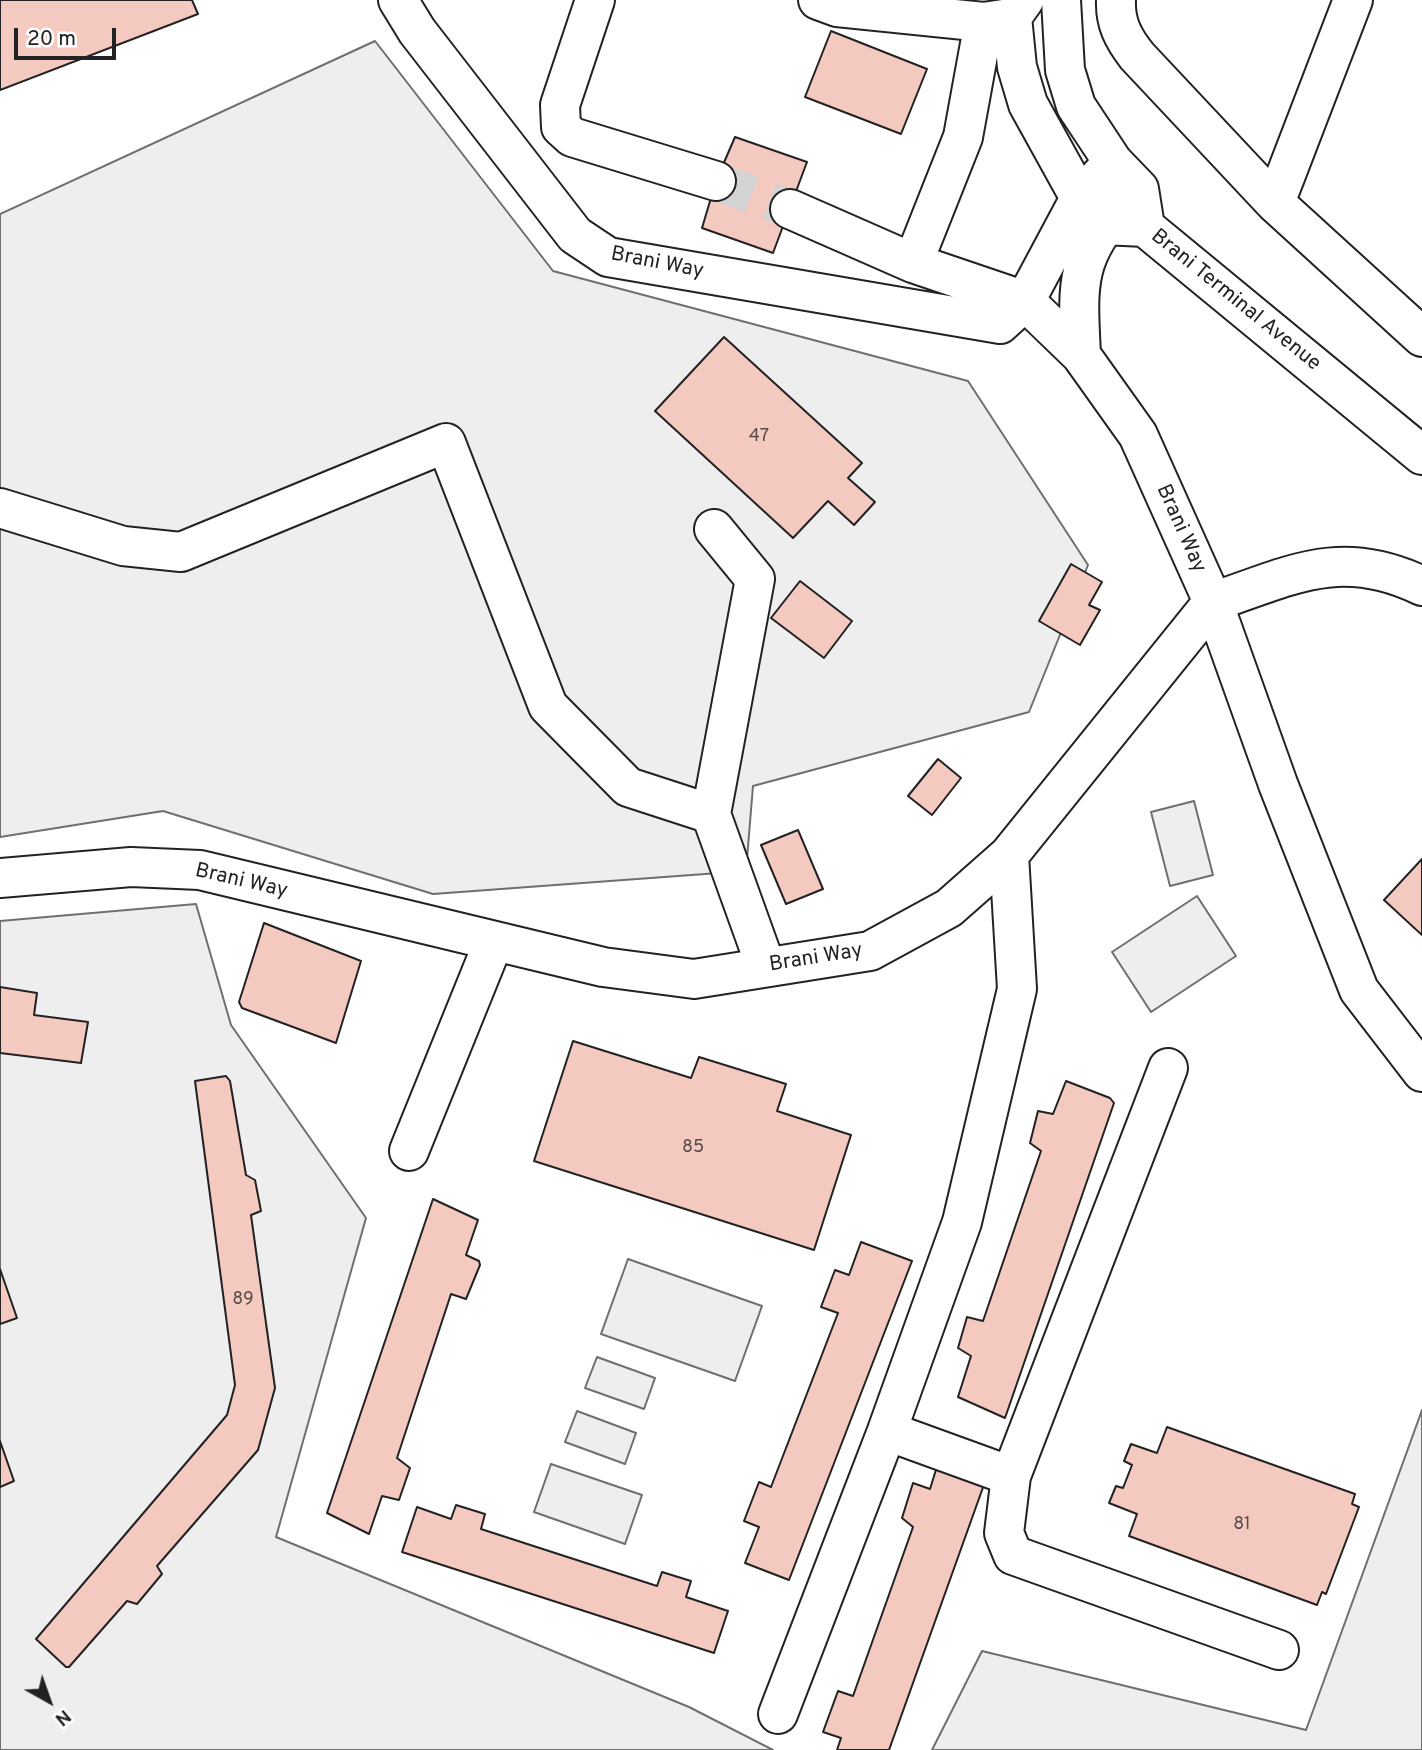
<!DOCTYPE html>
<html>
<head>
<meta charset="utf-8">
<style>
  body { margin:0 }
  #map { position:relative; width:1422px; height:1750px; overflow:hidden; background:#fff; font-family:Overpass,sans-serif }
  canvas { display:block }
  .north { position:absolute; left:14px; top:1666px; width:70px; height:70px; -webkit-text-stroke:5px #fff; paint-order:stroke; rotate:140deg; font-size:19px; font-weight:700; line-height:28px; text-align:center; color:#222 }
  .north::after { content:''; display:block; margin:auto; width:24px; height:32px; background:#222; clip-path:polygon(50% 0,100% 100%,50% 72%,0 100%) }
  .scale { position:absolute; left:14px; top:28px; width:102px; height:32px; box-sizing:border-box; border:4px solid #222; border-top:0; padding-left:9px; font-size:21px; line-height:24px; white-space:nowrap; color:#222; -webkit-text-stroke:5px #fff; paint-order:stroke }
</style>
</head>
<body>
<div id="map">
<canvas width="1422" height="1750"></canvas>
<div class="north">N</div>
<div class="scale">20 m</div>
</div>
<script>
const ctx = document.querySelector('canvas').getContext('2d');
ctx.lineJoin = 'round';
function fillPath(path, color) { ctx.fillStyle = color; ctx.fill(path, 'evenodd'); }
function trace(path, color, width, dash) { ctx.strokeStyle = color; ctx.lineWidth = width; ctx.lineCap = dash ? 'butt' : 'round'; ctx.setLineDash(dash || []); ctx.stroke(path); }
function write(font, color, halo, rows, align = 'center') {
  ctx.font = font + ' Overpass,sans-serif'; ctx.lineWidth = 5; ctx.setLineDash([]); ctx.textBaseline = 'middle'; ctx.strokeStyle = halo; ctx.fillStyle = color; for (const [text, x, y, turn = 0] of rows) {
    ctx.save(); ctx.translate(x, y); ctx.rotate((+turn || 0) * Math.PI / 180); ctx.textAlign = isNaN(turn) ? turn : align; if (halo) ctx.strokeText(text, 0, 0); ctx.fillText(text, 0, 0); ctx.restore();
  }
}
const green = new Path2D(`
  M375,41L553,271L968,381L1088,565L1029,712L753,786L746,871L433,894L163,811L0,837V214Z
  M1194,801L1213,875L1170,886L1151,812Z
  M1197,896L1236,956L1151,1012L1112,952Z
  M196,904L231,1025L366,1218L276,1537L689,1707L773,1750H0V921Z
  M628,1259L762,1306L735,1381L601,1334Z
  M597,1357L655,1378L644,1409L585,1388Z
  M1422,1410V1750H932L982,1651L1306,1730Z
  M577,1411L636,1433L625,1464L565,1442Z
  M551,1464L642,1495L625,1544L534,1512Z`);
fillPath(green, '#eee');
trace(green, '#6f6f6f', 2);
const building = new Path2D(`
  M0,0H192L198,14L0,90Z
  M831,31L927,69L901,134L805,97Z
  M735,137L807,162L773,253L702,228L716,181Z
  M724,337L862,463L848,478L875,502L854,525L828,501L793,538L655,411Z
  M1071,564L1102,582L1089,605L1100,610L1080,645L1039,621Z
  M800,581L852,621L824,658L771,618Z
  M938,759L961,778L932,815L908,796Z
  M798,830L823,889L786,904L761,845Z
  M1422,859V935L1384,900Z
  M264,923L361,961L336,1043L242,1008L239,1002Z
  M0,987L37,993L34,1015L88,1022L81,1063L0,1053Z
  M573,1041L691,1078L699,1057L786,1084L777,1111L851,1135L814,1250L534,1161Z
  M226,1076L230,1081L246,1175L255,1180L261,1211L251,1215L275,1388L258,1450L157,1566L162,1574L137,1604L127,1601L69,1667H66L36,1639L227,1415L235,1385L195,1081Z
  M1066,1081L1110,1098L1114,1103L1005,1418L958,1397L971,1356L958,1348L967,1317L983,1321L1041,1151L1030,1143L1038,1111L1053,1114Z
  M433,1199L478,1220L466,1255L479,1261L480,1265L466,1299L451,1294L397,1458L410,1468L399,1500L382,1496L369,1534L327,1513Z
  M861,1242L912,1261L789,1580L745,1563L759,1527L744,1521L759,1482L771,1487L838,1313L821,1307L835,1270L849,1275Z
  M0,1269L17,1318L0,1324Z
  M1167,1427L1355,1494L1352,1504L1359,1507L1326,1594L1322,1592L1317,1605L1129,1536L1137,1514L1109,1503L1116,1486L1123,1488L1132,1465L1124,1461L1131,1444L1157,1453Z
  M0,1441L14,1481L0,1487Z
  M939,1460L986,1479L889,1750H837L841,1738L823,1732L838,1691L853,1696L913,1527L902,1518L913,1483L930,1489Z
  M456,1505L485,1514L481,1529L657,1586L662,1572L691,1581L686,1597L728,1611L714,1653L402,1552L417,1507L451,1519Z`);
fillPath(building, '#f3c9c0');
trace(building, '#222', 2);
trace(new Path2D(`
  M716,181L790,209`), '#d3d3d3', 38, [38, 19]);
const minor = new Path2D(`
  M398,0L417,31L575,235L608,257L1000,324L1025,301L1080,198L1113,162
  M595,0L560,105L561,127L572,137L716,181
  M818,0L837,7L984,22L1010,18
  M1024,0L1012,17L1017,67L1028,104L1080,198L1103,225L1145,227L1422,455
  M1061,0L1065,70L1076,106L1113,162L1139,189L1145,227
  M1116,0C1115,23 1123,38 1137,56L1275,203L1422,337
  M984,22L963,137L913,263L1025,301L1081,355L1138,435L1213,602L1278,784L1359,990L1422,1072
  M1275,203L1353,0
  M790,209L913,263
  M1081,355C1078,290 1073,257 1122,206
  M0,508L123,546L181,552L446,443L548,706L628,787L711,814
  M714,529L755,579L711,814L766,967
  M1213,602C1292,575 1341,547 1422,586
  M0,878L131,867L200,870L603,967L694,979L870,951L949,908L1009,855L1213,602
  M1168,1068L1011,1476L1004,1533L1013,1555L1279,1650
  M409,1151L494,941
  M887,1431L1011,1476
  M778,1714L887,1431L962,1222L1017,989L1009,855`);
trace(minor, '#222', 42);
trace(minor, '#fff', 38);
write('18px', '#564c4a', null, [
  ["47",759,437],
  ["85",693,1148],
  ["89",243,1300],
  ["81",1242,1525]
]);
write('21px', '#222', '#fff', [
  ["Brani Way",657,264,11],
  ["Brani Terminal Avenue",1235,301,39],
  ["Brani Way",1180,529,66],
  ["Brani Way",241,882,13],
  ["Brani Way",816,959,-9]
]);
</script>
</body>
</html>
